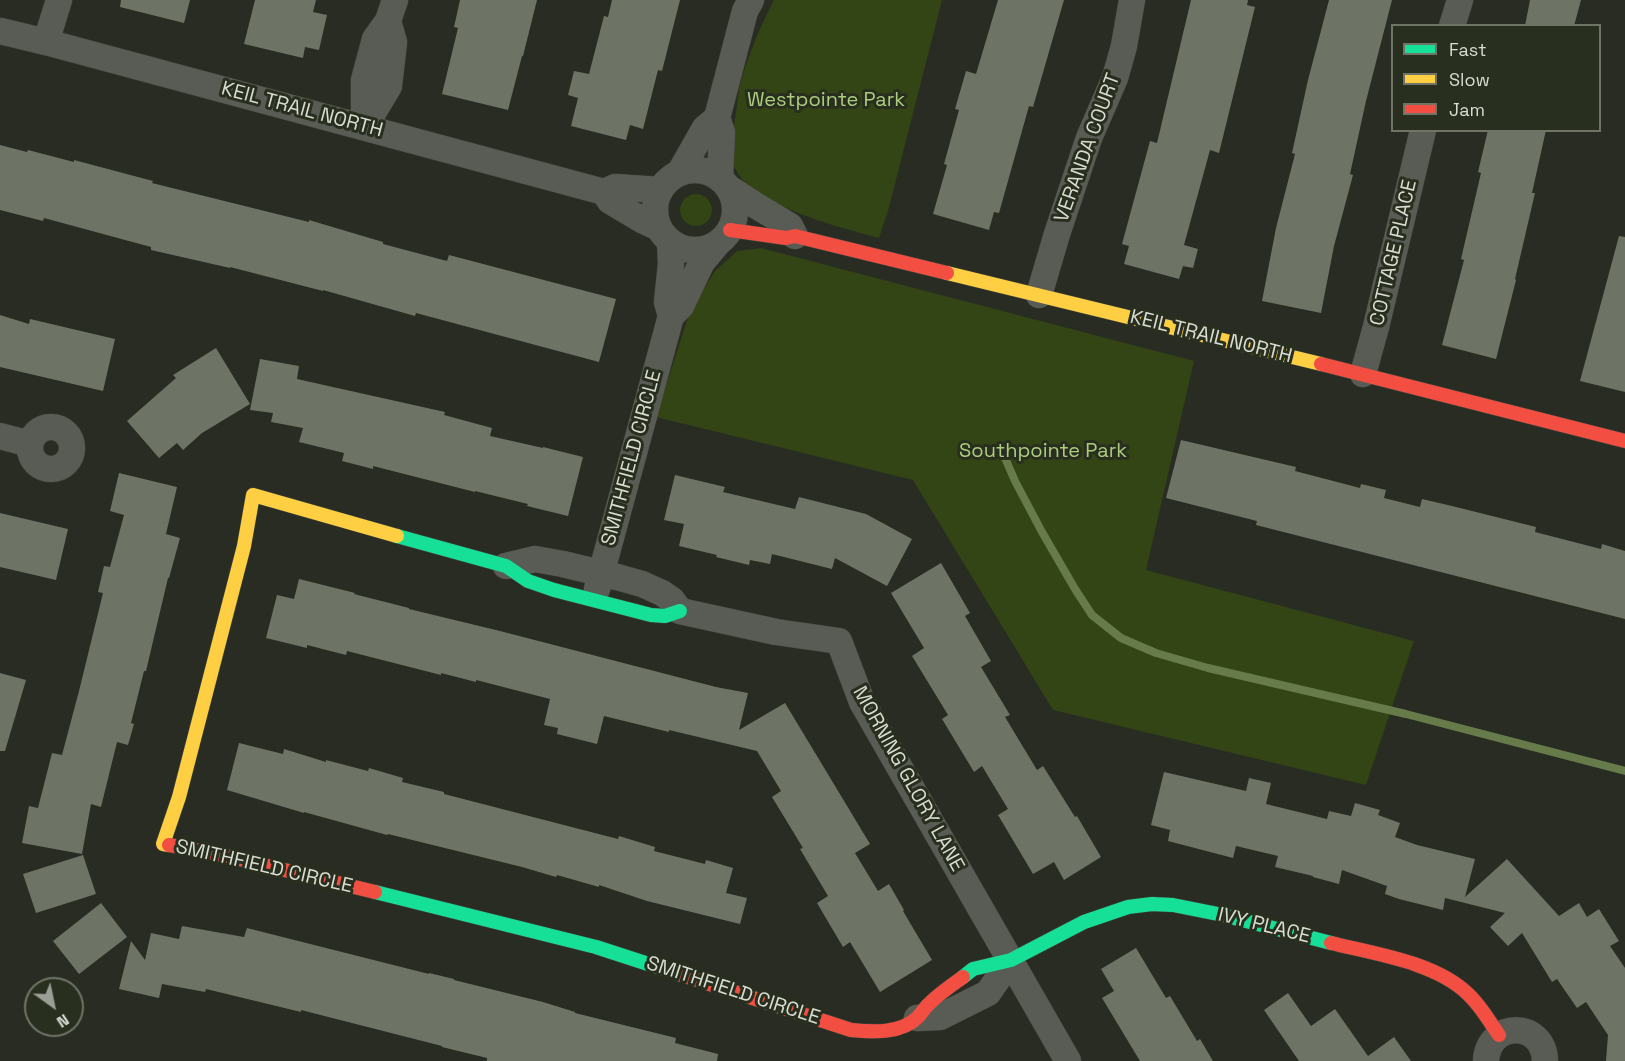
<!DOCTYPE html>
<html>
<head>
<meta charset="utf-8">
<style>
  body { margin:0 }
  #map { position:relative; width:1625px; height:1061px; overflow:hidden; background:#282c22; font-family:"Space Grotesk",sans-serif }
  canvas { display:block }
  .legend { position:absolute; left:1391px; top:24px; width:210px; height:108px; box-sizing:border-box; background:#292f1f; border:2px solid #6f7467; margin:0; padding:8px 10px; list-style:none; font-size:18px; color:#d8dcd2 }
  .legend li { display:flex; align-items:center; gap:12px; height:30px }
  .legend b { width:30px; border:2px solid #6f7467 }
  .north { position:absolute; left:24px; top:977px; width:60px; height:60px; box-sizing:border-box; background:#292f1f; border:2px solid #6f7467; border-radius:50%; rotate:147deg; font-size:16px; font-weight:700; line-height:24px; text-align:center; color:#d8dcd2 }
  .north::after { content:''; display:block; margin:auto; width:21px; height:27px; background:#9a9e94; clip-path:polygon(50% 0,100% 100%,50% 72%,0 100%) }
</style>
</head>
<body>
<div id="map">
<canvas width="1625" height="1061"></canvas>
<ul class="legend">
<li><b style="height:8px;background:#16e098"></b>Fast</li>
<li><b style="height:8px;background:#ffcf43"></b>Slow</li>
<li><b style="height:8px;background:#f24e42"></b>Jam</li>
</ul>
<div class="north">N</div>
</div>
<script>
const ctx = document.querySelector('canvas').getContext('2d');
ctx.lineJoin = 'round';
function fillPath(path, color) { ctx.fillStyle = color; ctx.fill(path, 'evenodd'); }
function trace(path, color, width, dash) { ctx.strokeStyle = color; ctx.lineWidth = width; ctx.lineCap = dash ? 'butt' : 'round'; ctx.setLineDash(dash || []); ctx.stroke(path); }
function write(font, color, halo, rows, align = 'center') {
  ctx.font = font + ' "Space Grotesk",sans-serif'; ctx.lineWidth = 6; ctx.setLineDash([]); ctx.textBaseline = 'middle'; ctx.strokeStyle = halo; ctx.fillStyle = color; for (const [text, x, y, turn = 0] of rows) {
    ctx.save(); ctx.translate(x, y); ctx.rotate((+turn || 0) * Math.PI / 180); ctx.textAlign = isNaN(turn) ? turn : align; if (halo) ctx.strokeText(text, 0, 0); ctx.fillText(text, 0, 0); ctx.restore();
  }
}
fillPath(new Path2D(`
  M774,0H942L888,211L879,238C843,228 742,204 733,162C729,147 734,128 736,112C738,102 738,91 741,81C749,53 761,25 774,0Z
  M680 210a16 16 0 1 1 32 0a16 16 0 1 1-32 0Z
  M761,248L1194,361L1146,570L1414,641L1366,785L1053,710L913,480L656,417L690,311L715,271L737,251Z`), '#334415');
trace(new Path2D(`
  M1002,451L1015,481L1042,532L1075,589L1092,615L1121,638L1156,653L1208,668L1406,714L1625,771`), '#677a49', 8);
fillPath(new Path2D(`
  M121,0H190L184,23L120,7Z
  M255,0H316L313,12L327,15L319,50L305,47L303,58L244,44Z
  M460,0H537L523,56H522L508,110L442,94L458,28L454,27Z
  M612,0H680L662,71L658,70L643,129L630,125L626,140L571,126L578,98L568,95L574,71L589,74L604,16L608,17Z
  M998,0H1064L1033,107L1029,106L999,213L994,212L989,230L933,214L947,165L944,164L959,110L955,109L966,71L976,74Z
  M1191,0H1248L1247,5L1255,7L1219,153L1210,150L1184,245L1198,249L1193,268L1183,266L1179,279L1124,264L1129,246L1122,244L1150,141L1157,143Z
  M1329,0H1392L1366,101L1350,174L1353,175L1334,246L1321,313L1262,301L1276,228L1295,154L1292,153L1308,80Z
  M1530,0H1581L1574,26H1525Z
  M1488,130H1546L1532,193H1535L1515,279L1516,280L1496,359L1442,345L1464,260L1461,259L1481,173L1478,172Z
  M0,145L27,152L28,150L74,162V160L153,181L152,183L309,222V220L383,242V244L447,261L449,255L616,299L599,362L416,313L415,316L323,290V291L230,267V268L151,250V247L44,218L43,221L0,210Z
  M1619,236L1625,237V392L1580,381Z
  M0,315L29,324L30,319L115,339L103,391L0,367Z
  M216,348L250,404L202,433L183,450L177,443L159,458L127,421L176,378L173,375Z
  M260,359L299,366L297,379L445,412L444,415L492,428L490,436L543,448V447L583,457L568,516L527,506L528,504L475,491V492L373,466V469L342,461L344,453L299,442L303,428L271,422L273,413L250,410Z
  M1181,440L1296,467L1295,471L1360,488L1361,484L1386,490L1384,498L1420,507L1422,499L1452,506L1536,527L1535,532L1601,549L1602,544L1625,551V619L1256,525L1257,521L1166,498Z
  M119,473L177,487L166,534L180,538L169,578H168L146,671H144L131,723L134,724L128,745L117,742L101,807L91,804L82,854L22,843L29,806L38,808L52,753L62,755L79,691L103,593L98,592L104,566L110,567L124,515L110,511Z
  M675,475L725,487L723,492L795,509L799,497L866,514L912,539L887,586L835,558L832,569L772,554L770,564L750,560L749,565L716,557L717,555L679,546L684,524L664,520Z
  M0,513L68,529L56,580L0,567Z
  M941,563L970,613L965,616L991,661L981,667L1010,715L1005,717L1037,770L1043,766L1075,817L1077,816L1101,857L1064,880L1054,862L1033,874L998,815L1008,809L982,766L974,772L942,719L948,715L912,656L924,648L891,593Z
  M299,579L355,593L354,594L409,608V609L500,631L716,687L748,693L739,730L785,703L870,844L855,853L878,891L889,884L904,910L903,911L932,960L880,992L850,942L843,947L817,903L828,896L800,849L803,848L772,797L781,791L757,751L669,730V732L604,716L597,744L557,734L558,728L544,725L550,699L476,680V682L441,673V675L347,651L346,655L307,645V648L266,638L277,595L294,599Z
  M0,673L26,680L5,751H0Z
  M239,743L283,754L284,749L326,762V760L368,771L369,768L403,778L402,782L444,792V794L618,839L619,836L655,847L654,851L705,864L706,860L733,868L726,893L747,898L740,924L647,901L599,885V887L557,875L556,877L522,867L388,834L387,835L304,812V813L227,790Z
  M1164,772L1246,791L1249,778L1271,783L1266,804L1327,819L1329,811L1351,816L1355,803L1380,810L1378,815L1400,823L1395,837L1417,845L1475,859L1465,897L1507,859L1559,916L1579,903L1587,917L1599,909L1619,941L1610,946L1625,968V1061H1606L1608,1035L1586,1002L1577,1008L1557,979L1552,982L1522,933L1508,946L1490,927L1505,913L1445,898L1443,910L1399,899L1385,894L1387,886L1342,870L1339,884L1313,877V876L1275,867L1278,856L1236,846L1233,858L1168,841L1170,830L1151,825Z
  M83,855L96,894L36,913L23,874Z
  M101,903L127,937L79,974L53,941Z
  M182,926L244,937L247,928L429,974V973L454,979V980L543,1002L575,1012V1013L676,1038L675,1043L718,1054L717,1061H487V1058L442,1047V1046L301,1010V1012L206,989L205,992L162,984L159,998L119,989L131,941L145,960L151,933L179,939Z
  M1136,948L1166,998L1170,996L1197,1041L1200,1039L1213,1061H1140L1102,998L1114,991L1101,969Z
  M1288,993L1311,1026L1335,1009L1368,1056L1394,1037L1411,1061H1299L1264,1010Z`), '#6d7465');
const street = new Path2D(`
  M1452,26L1460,0
  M0,31L46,42L604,192
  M46,42L59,0
  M365,126L389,86L394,42L388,21
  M364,127V80L375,39L388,21L395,0
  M655 210a40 40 0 1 1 80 0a40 40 0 1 1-80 0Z
  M680,172L705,128L717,118
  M720,178L722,132L717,118L745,11L751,0
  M729,188L755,205L790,226L795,236
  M604,192L610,201L642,220L659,228
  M604,192L615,187L660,190
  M1039,295L1057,234L1089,138L1115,78L1124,46L1132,0
  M671,316L681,306L702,262L718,243
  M1363,374L1376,327L1423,130
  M30 448a21 21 0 1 1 42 0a21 21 0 1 1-42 0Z
  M0,436L30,444
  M506,566L535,559L563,564L617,577L642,584L662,593L672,600L680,611L776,632L839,641L862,702L1068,1061
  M597,589L671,316L667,302L671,264L670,241
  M917,1018L940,1017L988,993L1011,960
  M1486,1061C1488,1020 1544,1020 1545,1061`);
const fast = new Path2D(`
  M397,536L506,566L528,581L554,590L651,615L665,616L680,611
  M375,892L596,947L679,974
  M963,977L973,969L1011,960L1084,922L1128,907L1152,904L1173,905L1223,915L1331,943`);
const slow = new Path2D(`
  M947,273L1321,364
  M169,845L163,844L179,797L244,546L253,495L397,536`);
const jam = new Path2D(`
  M730,230L786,238L795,236L947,273
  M1321,364L1625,441
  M169,845L223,855L375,892
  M1331,943C1375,954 1435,962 1468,994C1481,1006 1489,1021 1499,1035
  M679,974L851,1030C873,1032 901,1034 918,1017C922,1013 925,1007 930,1003C940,993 952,985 963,977`);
trace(street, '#45483f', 27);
trace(fast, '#45483f', 15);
trace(slow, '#45483f', 15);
trace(jam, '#45483f', 15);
trace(street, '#595c55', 26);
trace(fast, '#16e098', 14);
trace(slow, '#ffcf43', 14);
trace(jam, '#f24e42', 14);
write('20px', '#accc7d', '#292f1f', [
  ["Westpointe Park",826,101],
  ["Southpointe Park",1043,452]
]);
write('20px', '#d8dcd2', '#292f1f', [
  ["KEIL TRAIL NORTH",302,110,15],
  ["VERANDA COURT",1088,148,-70],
  ["COTTAGE PLACE",1394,253,-77],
  ["KEIL TRAIL NORTH",1211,337,14],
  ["SMITHFIELD CIRCLE",632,458,-75],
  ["MORNING GLORY LANE",908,779,61],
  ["SMITHFIELD CIRCLE",264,867,13],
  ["IVY PLACE",1264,926,14],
  ["SMITHFIELD CIRCLE",733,991,18]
]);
</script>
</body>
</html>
